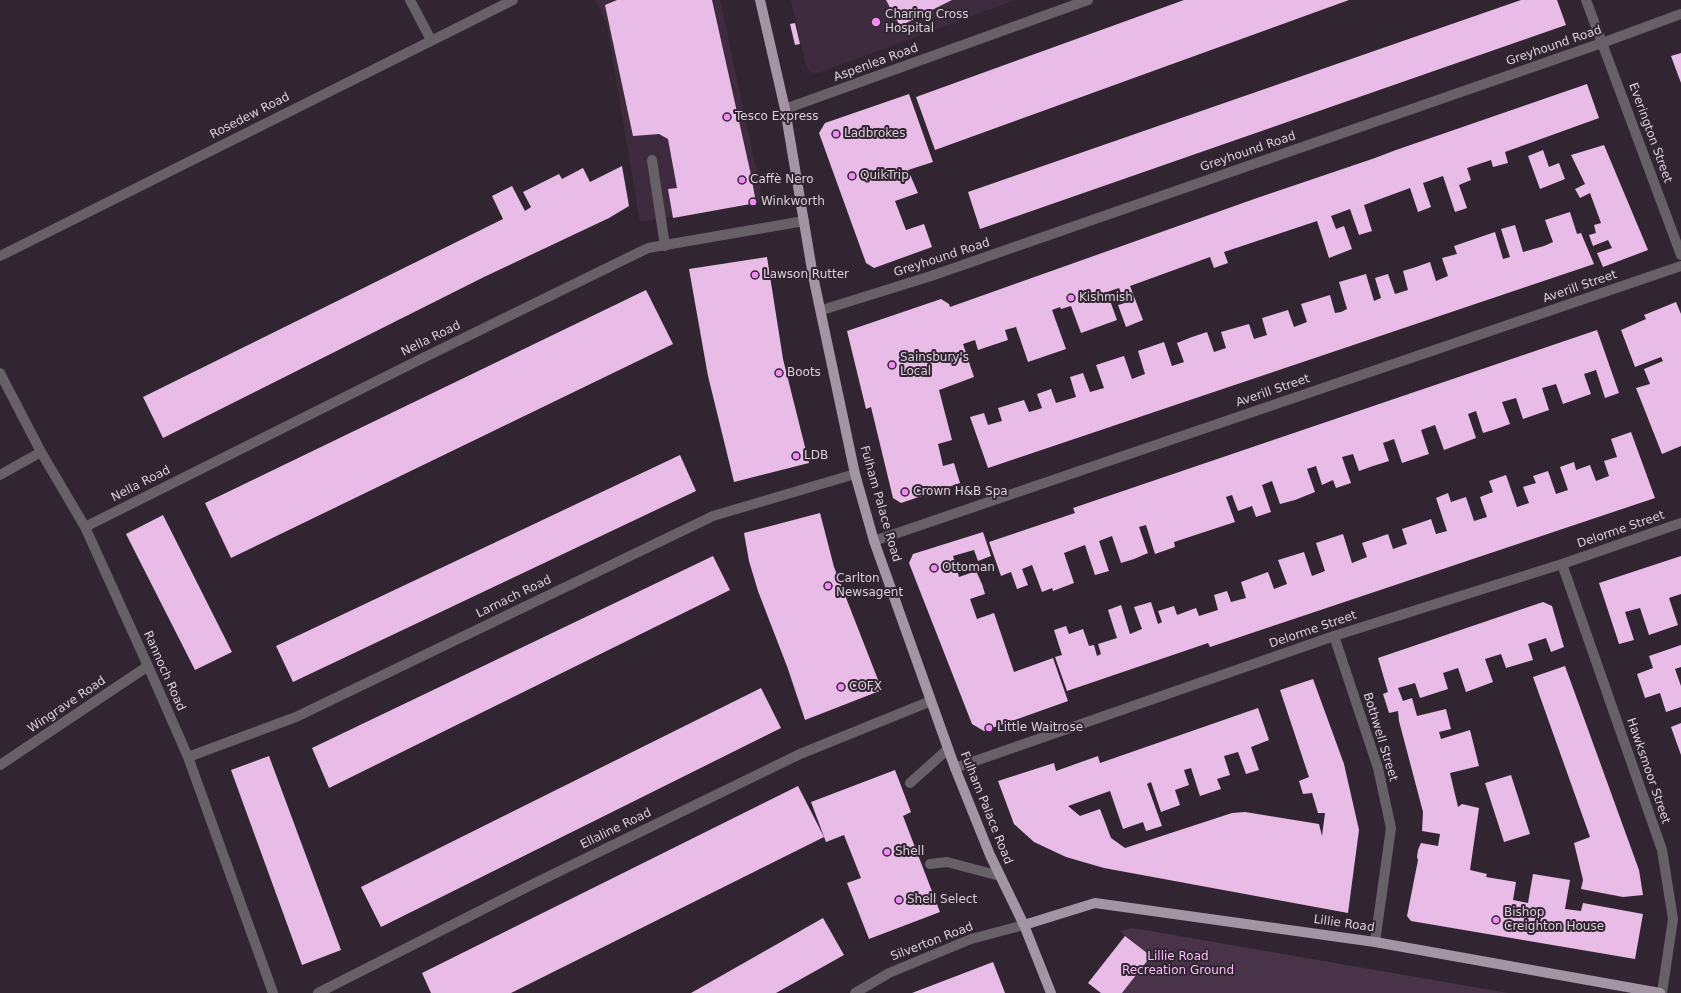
<!DOCTYPE html>
<html>
<head>
<meta charset="utf-8">
<style>
  body { margin:0 }
  canvas { display:block; background:#322532 }
</style>
</head>
<body>
<canvas width="1681" height="993"></canvas>
<script>
const ctx = document.querySelector('canvas').getContext('2d');
ctx.lineJoin = 'round';
function fillPath(path, color) { ctx.fillStyle = color; ctx.fill(path, 'evenodd'); }
function trace(path, color, width, dash) { ctx.strokeStyle = color; ctx.lineWidth = width; ctx.lineCap = dash ? 'butt' : 'round'; ctx.setLineDash(dash || []); ctx.stroke(path); }
function write(font, color, halo, rows, align = 'center') {
  ctx.font = font + ' "DejaVu Sans",sans-serif'; ctx.lineWidth = 4; ctx.setLineDash([]); ctx.textBaseline = 'middle'; ctx.strokeStyle = halo; ctx.fillStyle = color; for (const [text, x, y, turn = 0] of rows) {
    ctx.save(); ctx.translate(x, y); ctx.rotate((+turn || 0) * Math.PI / 180); ctx.textAlign = isNaN(turn) ? turn : align; if (halo) ctx.strokeText(text, 0, 0); ctx.fillText(text, 0, 0); ctx.restore();
  }
}
fillPath(new Path2D(`
  M595,0H720L763,202L640,222L607,25Z
  M791,0H1015L818,73L810,72L806,65Z`), '#3e2c3e');
fillPath(new Path2D(`
  M1133,928L1508,993H1122L1151,956L1120,931Z`), '#493349');
fillPath(new Path2D(`
  M617,0H712L751,175L756,203L673,218L668,189L677,188L668,139L659,134L633,136L605,5Z
  M886,0H952L900,26Z
  M1184,0H1349L935,150L916,97Z
  M1521,0H1557L1566,25L980,229L968,192Z
  M795,23L800,44L795,45L790,24Z
  M1681,53V83L1671,56Z
  M1587,84L1599,118L1505,152L1508,163L1493,167L1491,160L1467,168L1471,180L1459,185L1467,208L1455,212L1443,176L1423,183L1431,207L1418,212L1410,188L1364,205L1372,231L1359,235L1350,209L1331,216L1336,229L1344,226L1352,249L1329,258L1317,221L1224,252L1228,263L1214,268L1210,257L1130,286L1143,320L1126,327L1118,305L1125,303L1119,288L1107,292L1117,320L1081,333L1071,306L1061,309L1060,307L1052,310L1066,349L1028,362L1016,327L1005,330L1008,340L978,350L975,340L963,344L974,377L939,390L952,440L938,444L943,466L954,463L960,483L901,503L893,498L871,407L866,409L847,331L941,299L949,304L950,307L1257,198L1375,158L1396,150Z
  M909,94L933,162L908,170L918,193L895,201L906,230L924,224L932,247L874,268L866,263L819,133L825,123Z
  M1604,145L1648,250L1603,267L1597,253L1612,248L1608,240L1593,246L1589,235L1596,233L1594,225L1601,223L1590,193L1580,198L1575,189L1585,184L1571,155Z
  M1543,150L1549,167L1559,163L1565,179L1540,189L1528,156Z
  M622,166L629,206L609,218L484,277L163,438L143,397L503,219L492,196L512,186L525,211L531,207L523,192L559,174L562,179L583,168L590,182Z
  M1570,212L1577,234L1581,233L1594,264L988,468L970,417L984,413L988,425L1002,421L998,408L1024,400L1029,412L1036,410L1042,408L1037,394L1051,389L1056,403L1076,397L1070,377L1083,373L1090,392L1104,388L1096,365L1124,356L1132,379L1145,374L1138,351L1164,342L1172,366L1184,362L1177,343L1192,337L1207,332L1214,352L1226,348L1221,332L1249,324L1254,339L1267,335L1262,318L1288,310L1294,327L1307,322L1301,304L1314,300L1330,295L1335,313L1341,312L1347,309L1339,282L1366,274L1374,301L1381,298L1375,278L1388,274L1395,294L1408,290L1403,271L1416,267L1430,262L1436,281L1448,276L1442,258L1457,254L1454,246L1495,232L1503,259L1510,257L1501,229L1515,225L1523,252L1544,246L1553,242L1545,220Z
  M767,257L783,359L809,463L734,482L708,376L689,269Z
  M646,290L673,344L231,558L205,503Z
  M1676,302L1681,314V446L1662,454L1636,388L1650,384L1644,369L1663,361L1661,357L1635,367L1621,330L1646,319L1644,315Z
  M1597,330L1619,393L1605,398L1596,370L1584,374L1591,394L1563,404L1556,384L1542,388L1549,410L1523,419L1516,398L1502,402L1510,424L1496,429L1483,433L1476,411L1468,414L1476,438L1444,450L1435,425L1421,430L1429,454L1402,463L1394,439L1383,443L1389,461L1373,466L1359,471L1353,454L1342,457L1351,483L1336,488L1333,480L1322,485L1316,466L1307,469L1315,492L1295,500L1280,504L1272,481L1262,485L1271,512L1256,517L1252,506L1238,511L1232,495L1226,497L1235,522L1174,542L1175,547L1155,554L1146,525L1139,527L1148,553L1134,559L1121,563L1112,536L1099,541L1109,571L1095,575L1085,545L1064,553L1074,583L1053,591L1052,588L1042,592L1032,565L1022,569L1028,585L1017,589L1011,572L1001,576L989,542L1075,513L1073,508Z
  M1631,432L1655,498L1210,647L1208,643L1067,691L1055,657L1062,655L1054,630L1066,626L1069,634L1083,629L1089,646L1094,645L1097,656L1101,654L1098,644L1117,638L1108,610L1121,605L1130,634L1142,629L1134,607L1151,602L1158,624L1162,622L1158,611L1174,606L1177,615L1196,608L1199,616L1218,610L1214,595L1227,591L1231,602L1246,598L1241,582L1268,572L1274,589L1287,584L1278,560L1304,552L1312,576L1325,571L1316,543L1343,534L1352,563L1367,557L1362,543L1374,539L1388,534L1393,549L1407,544L1402,529L1414,525L1431,519L1436,534L1447,531L1436,498L1448,493L1451,502L1466,497L1474,521L1487,517L1480,497L1493,492L1489,481L1506,475L1517,507L1529,503L1523,487L1536,483L1533,476L1548,471L1556,494L1568,490L1560,467L1574,462L1576,470L1590,465L1596,481L1609,476L1604,461L1617,457L1611,439Z
  M680,455L696,491L293,682L276,646Z
  M820,513L834,567L882,690L805,720L788,669L758,591L749,561L744,533Z
  M163,515L232,652L195,670L126,534Z
  M983,532L991,556L978,561L974,550L953,556L959,577L976,571L982,584L985,594L970,599L977,619L994,613L1014,672L1053,658L1068,701L984,731L972,724L909,563L913,554Z
  M713,556L730,590L329,788L312,748Z
  M1681,556V594L1669,598L1678,625L1649,635L1640,608L1625,612L1634,640L1619,644L1599,583Z
  M1543,602L1552,606L1564,647L1551,652L1546,638L1528,644L1533,660L1506,668L1501,654L1485,659L1493,682L1466,692L1458,668L1443,673L1448,689L1420,698L1415,683L1398,688L1403,701L1412,698L1417,716L1446,709L1451,729L1439,732L1441,739L1470,730L1479,766L1450,773L1458,807L1462,804L1479,808L1470,870L1487,874L1486,877L1516,882L1513,900L1528,903L1533,874L1570,880L1565,909L1581,911L1583,903L1643,914L1635,959L1411,921L1407,916L1418,860L1417,857L1418,850L1421,843L1438,846L1440,834L1422,831L1423,812L1399,721L1398,711L1389,713L1383,694L1388,692L1378,658Z
  M1681,645V667L1675,669L1681,686V707L1666,712L1660,693L1645,698L1637,674L1653,668L1649,656Z
  M1565,666L1639,870L1643,895L1623,897L1581,889L1583,880L1574,843L1590,837L1533,677Z
  M1313,679L1344,764L1359,830L1348,913L1104,868L1066,857L1034,842L1014,824L998,781L1054,763L1056,771L1098,756L1100,763L1258,708L1269,740L1251,747L1259,770L1246,774L1238,752L1224,756L1230,775L1217,779L1221,789L1200,796L1191,768L1184,770L1189,785L1175,790L1180,805L1161,812L1151,782L1147,784L1162,826L1146,831L1143,822L1123,829L1110,791L1068,806L1080,816L1100,809L1111,838L1125,848L1232,813L1245,812L1319,824L1322,836L1325,813H1318L1312,793L1303,794L1299,781L1309,777L1280,690Z
  M761,688L781,728L381,927L361,887Z
  M1681,723V755L1671,727Z
  M269,756L341,950L302,965L231,770Z
  M895,770L911,812L903,816L940,912L869,939L847,883L861,878L844,835L826,842L811,802Z
  M1511,775L1530,834L1504,842L1485,783Z
  M798,786L824,837L511,993H431L422,973Z
  M823,918L844,955L776,993H691Z
  M1125,936L1151,956L1122,993H1101L1088,983Z
  M993,962L1005,993H912Z`), '#e8bce7');
trace(new Path2D(`
  M652,160L665,246
  M910,783L948,749
  M930,864L947,862L1000,876`), '#676067', 10);
trace(new Path2D(`
  M410,0L431,40
  M1586,0L1681,255
  M785,109L1088,0
  M0,256L513,0
  M822,310L931,276L1602,43L1681,14
  M0,373L41,452L85,527L148,666L188,757L273,993
  M0,475L41,452
  M85,527L423,358L648,248L804,221
  M874,541L1681,266
  M1562,564L1662,850L1673,919L1662,993
  M1334,636L1378,768L1391,828L1375,942
  M188,757L296,717L713,516L855,474
  M0,765L148,666
  M955,768L1334,636L1562,564L1681,523
  M318,993L527,887L800,754L931,701
  M855,993L889,973L971,939L1024,925`), '#676067', 10);
trace(new Path2D(`
  M760,0L785,109L813,276L855,474L874,541L955,768L990,855L1024,925L1051,993
  M1024,925L1095,903L1375,942L1660,993`), '#a395a3', 10);
for (const [x, y, r, color] of [
  [876,22,5,"#f28af3"],
  [727,117,4,"#f28af3"],
  [836,134,4,"#f28af3"],
  [852,176,4,"#f28af3"],
  [742,180,4,"#f28af3"],
  [753,202,4,"#f28af3"],
  [755,275,4,"#f28af3"],
  [1071,298,4,"#f28af3"],
  [892,365,4,"#f28af3"],
  [779,373,4,"#f28af3"],
  [796,456,4,"#f28af3"],
  [905,492,4,"#f28af3"],
  [934,568,4,"#f28af3"],
  [828,586,4,"#f28af3"],
  [841,687,4,"#f28af3"],
  [989,728,4,"#f28af3"],
  [887,852,4,"#f28af3"],
  [899,900,4,"#f28af3"],
  [1496,920,4,"#f28af3"]
]) { const dot = new Path2D(); dot.arc(x, y, r, 0, 2 * Math.PI); ctx.fillStyle = color; ctx.fill(dot); trace(dot, '#322532', 1.5); }
write('12px', '#d9d0d9', '#322532', [
  ["Charing Cross",885,15],
  ["Hospital",885,29],
  ["Tesco Express",735,117],
  ["Ladbrokes",844,134],
  ["QuikTrip",860,176],
  ["Caffè Nero",750,180],
  ["Winkworth",761,202],
  ["Lawson Rutter",763,275],
  ["Kishmish",1079,298],
  ["Sainsbury's",900,358],
  ["Local",900,372],
  ["Boots",787,373],
  ["LDB",804,456],
  ["Crown H&B Spa",913,492],
  ["Ottoman",942,568],
  ["Carlton",836,579],
  ["Newsagent",836,593],
  ["COFX",849,687],
  ["Little Waitrose",997,728],
  ["Shell",895,852],
  ["Shell Select",907,900],
  ["Bishop",1504,913],
  ["Creighton House",1504,927]
], 'left');
write('12px', '#d9d0d9', '#322532', [
  ["Greyhound Road",1554,46,-19],
  ["Aspenlea Road",876,63,-20],
  ["Rosedew Road",250,116,-27],
  ["Everington Street",1650,133,70],
  ["Greyhound Road",1248,152,-19],
  ["Greyhound Road",942,258,-18],
  ["Averill Street",1580,287,-19],
  ["Nella Road",431,339,-26],
  ["Averill Street",1273,391,-19],
  ["Nella Road",141,484,-27],
  ["Fulham Palace Road",880,504,74],
  ["Delorme Street",1621,530,-19],
  ["Larnach Road",514,597,-26],
  ["Delorme Street",1313,630,-19],
  ["Rannoch Road",164,671,66],
  ["Wingrave Road",67,705,-34],
  ["Bothwell Street",1380,737,73],
  ["Hawksmoor Street",1648,771,71],
  ["Fulham Palace Road",986,808,68],
  ["Ellaline Road",616,829,-26],
  ["Lillie Road",1344,924,8],
  ["Silverton Road",932,942,-21]
]);
write('12px', '#f9bbf8', '#322532', [
  ["Lillie Road",1178,957],
  ["Recreation Ground",1178,971]
]);
</script>
</body>
</html>
